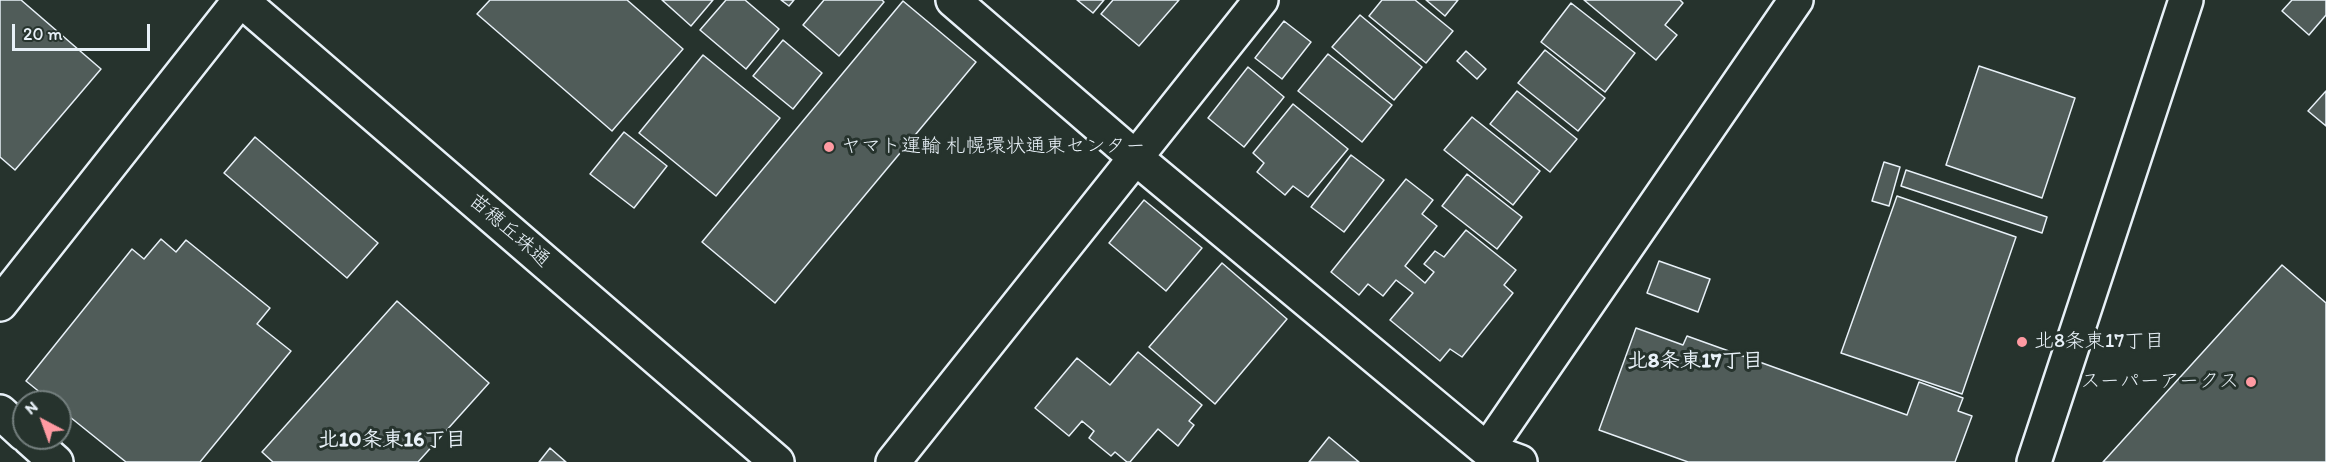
<!DOCTYPE html>
<html>
<head>
<meta charset="utf-8">
<style>
  body { margin:0 }
  #map { position:relative; width:2326px; height:462px; overflow:hidden; background:#26332d; font-family:Itim,sans-serif }
  canvas { display:block }
  .north { position:absolute; left:12px; top:390px; width:60px; height:60px; box-sizing:border-box; background:#26332d; border:2px solid #747f7e; border-radius:50%; rotate:319deg; font-size:16px; font-weight:700; line-height:24px; text-align:center; color:#e8f1f8 }
  .north::after { content:''; display:block; margin:auto; width:21px; height:27px; background:#ff9aa2; clip-path:polygon(50% 0,100% 100%,50% 72%,0 100%) }
  .scale { position:absolute; left:12px; top:24px; width:138px; height:27px; box-sizing:border-box; border:3px solid #e8f1f8; border-top:0; padding-left:8px; font-size:18px; line-height:21px; white-space:nowrap; color:#e8f1f8; -webkit-text-stroke:4px #26332d; paint-order:stroke }
</style>
</head>
<body>
<div id="map">
<canvas width="2326" height="462"></canvas>
<div class="north">N</div>
<div class="scale">20 m</div>
</div>
<script>
const ctx = document.querySelector('canvas').getContext('2d');
ctx.lineJoin = 'round';
function fillPath(path, color) { ctx.fillStyle = color; ctx.fill(path, 'evenodd'); }
function trace(path, color, width, dash) { ctx.strokeStyle = color; ctx.lineWidth = width; ctx.lineCap = dash ? 'butt' : 'round'; ctx.setLineDash(dash || []); ctx.stroke(path); }
function write(font, color, halo, rows, align = 'center') {
  ctx.font = font + ' Itim,"Klee One",sans-serif'; ctx.lineWidth = 6; ctx.setLineDash([]); ctx.textBaseline = 'middle'; ctx.strokeStyle = halo; ctx.fillStyle = color; for (const [text, x, y, turn = 0] of rows) {
    ctx.save(); ctx.translate(x, y); ctx.rotate((+turn || 0) * Math.PI / 180); ctx.textAlign = isNaN(turn) ? turn : align; if (halo) ctx.strokeText(text, 0, 0); ctx.fillText(text, 0, 0); ctx.restore();
  }
}
const building = new Path2D(`
  M0,0H21L101,69L15,170L0,157Z
  M490,0H627L683,49L612,131L477,14Z
  M662,0H713L691,26Z
  M726,0H745L779,29L746,69L700,30Z
  M781,0H794L789,6Z
  M824,0H882L884,2L839,56L803,25Z
  M1077,0H1104L1093,13Z
  M1113,0H1179L1139,46L1101,14Z
  M1382,0H1415L1453,31L1426,63L1369,16Z
  M1426,0H1458L1445,16Z
  M1584,0H1680L1683,3L1665,25L1677,35L1656,60Z
  M2292,0H2326V15L2309,35L2282,11Z
  M903,1L976,62L775,303L702,242Z
  M1571,3L1635,53L1605,92L1541,42Z
  M1360,15L1422,67L1394,100L1332,47Z
  M1284,21L1311,42L1282,79L1255,58Z
  M783,40L822,73L793,109L753,76Z
  M1545,50L1605,98L1578,131L1518,83Z
  M1466,51L1486,69L1477,79L1457,61Z
  M1328,54L1392,105L1362,142L1298,91Z
  M703,55L780,118L716,196L639,133Z
  M1979,66L2075,98L2042,198L1946,165Z
  M1248,67L1284,97L1244,147L1208,118Z
  M1517,91L1577,139L1550,172L1490,124Z
  M2326,91V126L2308,111Z
  M1293,104L1348,149L1308,197L1293,186L1285,195L1257,172L1264,163L1253,153Z
  M1472,117L1540,171L1513,205L1444,150Z
  M624,132L667,166L634,208L590,174Z
  M255,137L378,243L347,278L224,173Z
  M1351,155L1384,180L1344,232L1311,207Z
  M1884,162L1900,167L1889,206L1872,201Z
  M1906,170L2047,217L2042,233L1901,186Z
  M1467,174L1522,217L1497,249L1442,206Z
  M1406,179L1433,200L1422,214L1437,226L1405,266L1425,283L1434,272L1424,264L1435,251L1444,257L1466,230L1516,270L1504,285L1513,293L1462,357L1450,349L1440,361L1390,320L1413,293L1396,280L1383,296L1368,284L1359,295L1331,272Z
  M1897,196L2016,237L1962,394L1841,353Z
  M1144,200L1202,248L1166,291L1109,243Z
  M161,239L176,252L186,240L270,308L257,324L291,351L200,462H126L60,409V402H52L26,381L132,249L144,259Z
  M1659,261L1710,279L1698,312L1647,293Z
  M1222,263L1287,319L1215,404L1149,347Z
  M2282,265L2326,303V462H2103Z
  M397,301L489,383L418,462H273L262,452Z
  M1636,328L1683,345L1687,336L1907,415L1919,382L1963,398L1958,411L1972,416L1955,462H1688L1599,430Z
  M1138,352L1202,405L1189,421L1194,425L1178,446L1158,429L1130,462H1127L1115,452L1111,456L1089,438L1094,431L1082,421L1069,436L1035,408L1077,358L1110,385Z
  M1329,437L1359,462H1309Z
  M550,448L566,462H539Z`);
fillPath(building, '#505c59');
trace(building, '#e8f1f8', 1.5);
const minor = new Path2D(`
  M241,0L777,462
  M953,0L1136,158L1487,450L1520,462
  M0,304L240,0
  M0,412L24,434
  M29,438L56,462
  M1487,450L1796,0
  M893,462L1261,0
  M2034,462L2186,0`);
trace(minor, '#e8f1f8', 38);
trace(minor, '#26332d', 33);
for (const [x, y, r, color] of [
  [829,147,6,"#ff9aa2"],
  [2022,342,6,"#ff9aa2"],
  [2251,382,6,"#ff9aa2"]
]) { const dot = new Path2D(); dot.arc(x, y, r, 0, 2 * Math.PI); ctx.fillStyle = color; ctx.fill(dot); trace(dot, '#26332d', 2); }
write('20px', '#e8f1f8', '#26332d', [
  ["ヤマト運輸 札幌環状通東センター",841,147],
  ["北8条東17丁目",2034,342],
  ["スーパーアークス",2239,382,"right"]
], 'left');
write('20px', '#e8f1f8', '#26332d', [
  ["苗穂丘珠通",509,231,41]
]);
write('bold 21px', '#e8f1f8', '#26332d', [
  ["北8条東17丁目",1695,362],
  ["北10条東16丁目",392,441]
]);
</script>
</body>
</html>
